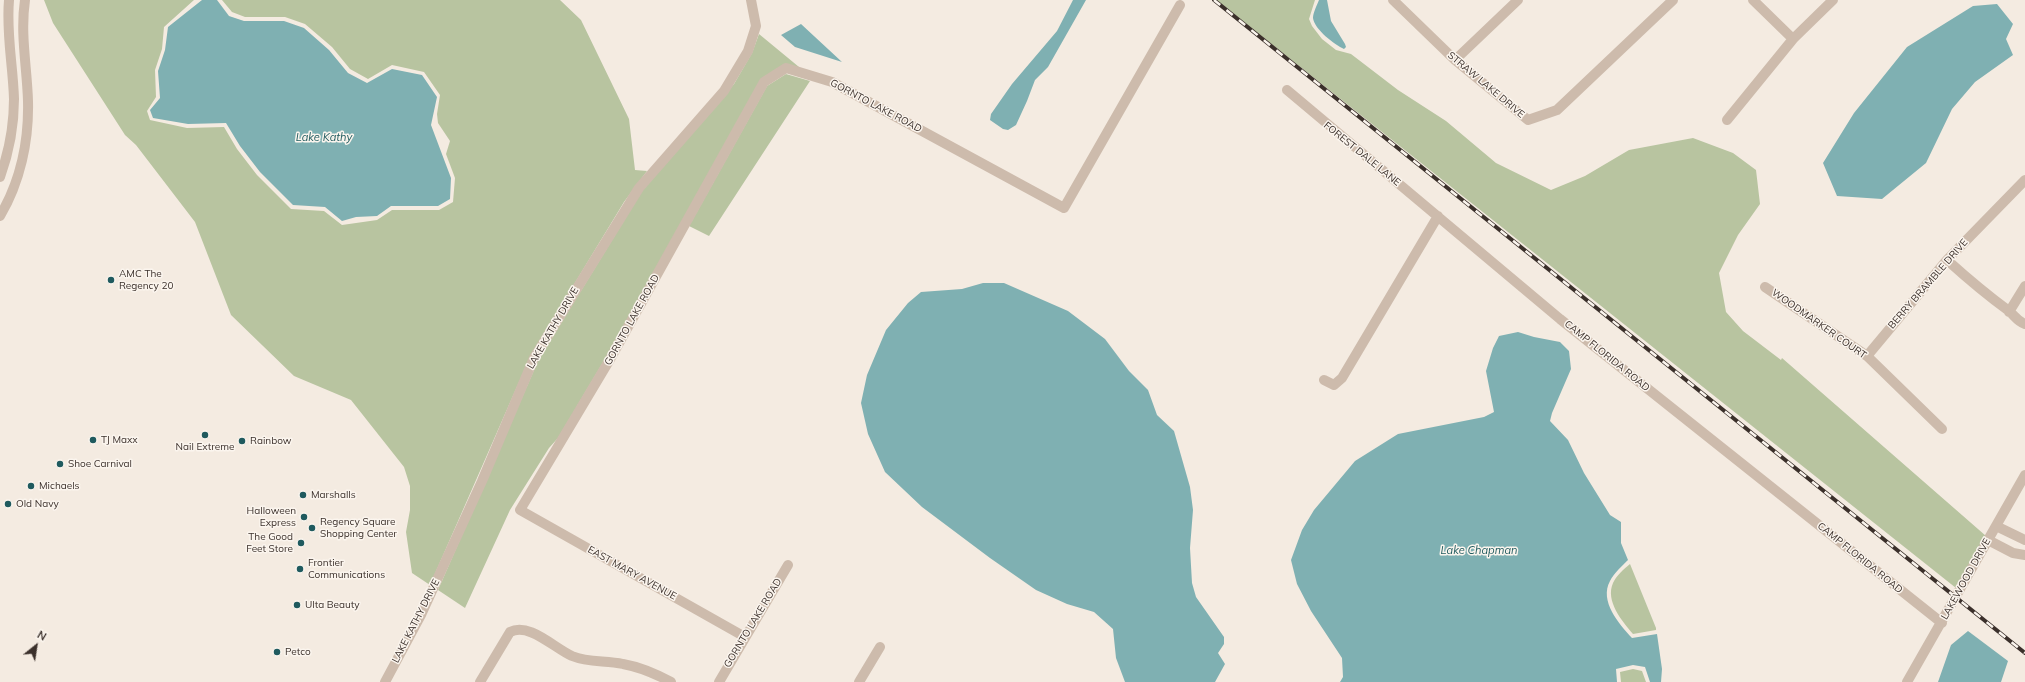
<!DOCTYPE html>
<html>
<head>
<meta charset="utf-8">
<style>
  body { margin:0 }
  #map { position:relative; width:2025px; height:682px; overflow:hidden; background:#f4ebe1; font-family:Mulish,sans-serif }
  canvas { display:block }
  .north { position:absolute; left:16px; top:626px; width:40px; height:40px; -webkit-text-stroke:3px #fbf5ee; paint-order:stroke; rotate:30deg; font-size:11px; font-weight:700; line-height:16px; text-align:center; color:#3b302b }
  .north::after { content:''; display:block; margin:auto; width:14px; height:18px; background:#3b302b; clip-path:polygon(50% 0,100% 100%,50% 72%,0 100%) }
</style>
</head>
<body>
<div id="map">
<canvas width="2025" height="682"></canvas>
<div class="north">N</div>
</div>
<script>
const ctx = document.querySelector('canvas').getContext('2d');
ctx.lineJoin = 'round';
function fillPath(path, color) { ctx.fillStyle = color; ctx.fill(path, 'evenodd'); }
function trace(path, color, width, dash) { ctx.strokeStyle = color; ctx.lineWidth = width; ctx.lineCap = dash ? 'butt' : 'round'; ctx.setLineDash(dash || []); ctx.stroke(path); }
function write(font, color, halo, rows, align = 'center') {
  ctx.font = font + ' Mulish,sans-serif'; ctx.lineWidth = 3; ctx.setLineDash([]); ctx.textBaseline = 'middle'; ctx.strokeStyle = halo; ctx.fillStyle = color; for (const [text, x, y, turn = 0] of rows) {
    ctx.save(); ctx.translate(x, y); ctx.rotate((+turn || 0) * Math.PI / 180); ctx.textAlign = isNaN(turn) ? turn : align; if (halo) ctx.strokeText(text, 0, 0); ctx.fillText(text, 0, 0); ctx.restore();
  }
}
fillPath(new Path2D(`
  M44,0H194L164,27L162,49L155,70L156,97L147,111L150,120L187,128L224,127L237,149L257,175L291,209L324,211L342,225L377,220L392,210H439L453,202L455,178L446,154L450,141L438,123L437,114L440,95L424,72L392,65L368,79L350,69L332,47L305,24L285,17H245L232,12L222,0H560L581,20L629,119L635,170L647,171L624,202L530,357L430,585L412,573L406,532L410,510V486L404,467L351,400L294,376L231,315L195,222L136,145L125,135L53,23Z
  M1216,0H1315L1309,19L1312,26L1322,39L1336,50L1351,54L1398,90L1446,121L1496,163L1551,190L1585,176L1629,150L1693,138L1733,153L1756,170L1760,204L1738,235L1719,273L1726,312L1743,331L1781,360L1782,358L1986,536L1956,588Z
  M759,34L799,67L762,78L605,359L558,438L549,448L510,510L465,608L438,590L538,361L642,191L734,84L752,53Z
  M786,74L810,81L709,236L689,226L767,86Z
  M1630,564L1656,628V630L1633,634C1622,621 1605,601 1613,583C1616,576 1624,569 1630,564Z
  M1633,669L1642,671L1646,682H1621L1620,672Z`), '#b8c4a0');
fillPath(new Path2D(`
  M202,0H217L229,16L244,21H284L304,28L329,50L348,73L367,83L392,69L422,75L437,97L431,125L451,178L450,199L438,206H391L377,216L356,217L342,221L325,207L293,205L260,172L240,146L226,123L188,124L153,118L150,110L160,98L158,71L165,50L168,27Z
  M1073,0H1086L1048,67L1035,80L1027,101L1016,125L1008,130L1003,129L990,120L991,114L1012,84L1057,31Z
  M1319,0H1327L1331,21L1345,44L1346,47L1344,49C1335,45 1314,29 1313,18C1313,13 1317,5 1319,0Z
  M1997,4L2013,24L2006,39L2013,55L1975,82L1952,109L1926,163L1882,199L1837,196L1823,163L1854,113L1907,47L1973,6Z
  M801,24L842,62L795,47L781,35Z
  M983,283H1004L1068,311L1105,339L1129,371L1148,390L1157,415L1174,431L1190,487L1193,510L1190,548L1192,583L1196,597L1224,637V644L1218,653L1225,664L1215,682H1125L1116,658L1113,629L1094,612L1067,604L1036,590L990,558L922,507L885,472L868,434L861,403L867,375L886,330L908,303L921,292L962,289Z
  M1518,332L1534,337L1560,342L1569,351L1571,369L1552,413L1550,421L1568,440L1584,473L1610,515L1621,522V543L1628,560C1622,566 1614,573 1610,581C1599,601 1619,624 1632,638L1657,634L1662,669L1661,682H1650L1645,667L1633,665L1616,669L1617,682H1340L1343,677L1342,658L1311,611L1297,584L1291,560L1302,530L1314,510L1355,461L1398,434L1484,417L1494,412L1486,371L1493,348L1499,336Z
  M1968,631L2008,661L2001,682H1938L1951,645Z`), '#7fb0b2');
trace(new Path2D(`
  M1393,0L1455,60L1528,120L1557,110L1673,0
  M1753,0L1793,39
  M1455,60L1518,0
  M1287,90L1560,319L1942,623
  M1727,120L1793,39L1833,0
  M0,177C9,152 14,125 14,99C13,65 6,34 9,0
  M0,216C20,182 29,141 28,101C27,67 20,34 25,0
  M1947,260C1967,278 1987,295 2009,311C2015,316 2017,321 2025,324
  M1765,287L1867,356L1942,429
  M2009,312L2025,286
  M1867,356L1947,260L2025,180
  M1324,380L1334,385L1342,378L1438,216
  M1996,526L2025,540
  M1988,540L2013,553L2025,555
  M745,637L520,510L609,361L764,82L786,68L832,82L1064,208L1180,5
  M385,682L421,615L482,481L534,358L639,188L724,91L748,51L756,26L751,0
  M480,682L510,632C529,622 554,648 572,656C589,663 606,660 623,664C640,667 656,674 671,682
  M719,682L788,565
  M859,682L880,647
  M1907,682L2025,475`), '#cdbbac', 10);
const rail = new Path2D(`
  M1214,0L2025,653`);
trace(rail, '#3b302b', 4);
trace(rail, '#fbf5ee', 2.5, [8]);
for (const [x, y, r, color] of [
  [111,280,4,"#1f5a5e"],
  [205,435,4,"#1f5a5e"],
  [93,440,4,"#1f5a5e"],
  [242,441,4,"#1f5a5e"],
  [60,464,4,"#1f5a5e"],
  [31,486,4,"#1f5a5e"],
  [303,495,4,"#1f5a5e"],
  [8,504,4,"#1f5a5e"],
  [304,517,4,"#1f5a5e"],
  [312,528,4,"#1f5a5e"],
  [301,543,4,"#1f5a5e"],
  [300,569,4,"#1f5a5e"],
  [297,605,4,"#1f5a5e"],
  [277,652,4,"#1f5a5e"]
]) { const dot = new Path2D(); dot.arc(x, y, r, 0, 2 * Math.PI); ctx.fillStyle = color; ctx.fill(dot); trace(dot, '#fbf5ee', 1.5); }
write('10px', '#3b302b', '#fbf5ee', [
  ["STRAW LAKE DRIVE",1486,85,40],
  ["GORNTO LAKE ROAD",876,106,28],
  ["FOREST DALE LANE",1362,154,39],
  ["BERRY BRAMBLE DRIVE",1928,284,-49],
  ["GORNTO LAKE ROAD",632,320,-61],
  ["WOODMARKER COURT",1819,324,35],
  ["LAKE KATHY DRIVE",553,328,-60],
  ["CAMP FLORIDA ROAD",1607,356,39],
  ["CAMP FLORIDA ROAD",1860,558,39],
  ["EAST MARY AVENUE",632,573,29],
  ["LAKEWOOD DRIVE",1966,579,-61],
  ["LAKE KATHY DRIVE",416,621,-63],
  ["GORNTO LAKE ROAD",753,623,-59]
]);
write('10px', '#3b302b', '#fbf5ee', [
  ["AMC The",119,274],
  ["Regency 20",119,286],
  ["TJ Maxx",101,440],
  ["Rainbow",250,441],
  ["Nail Extreme",205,447,"center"],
  ["Shoe Carnival",68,464],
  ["Michaels",39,486],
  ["Marshalls",311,495],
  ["Old Navy",16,504],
  ["Halloween",296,511,"right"],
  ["Express",296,523,"right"],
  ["Regency Square",320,522],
  ["Shopping Center",320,534],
  ["The Good",293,537,"right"],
  ["Feet Store",293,549,"right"],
  ["Frontier",308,563],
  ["Communications",308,575],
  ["Ulta Beauty",305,605],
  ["Petco",285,652]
], 'left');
write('italic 11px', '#1f5a5e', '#fbf5ee', [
  ["Lake Kathy",324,138],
  ["Lake Chapman",1479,551]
]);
</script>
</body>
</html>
